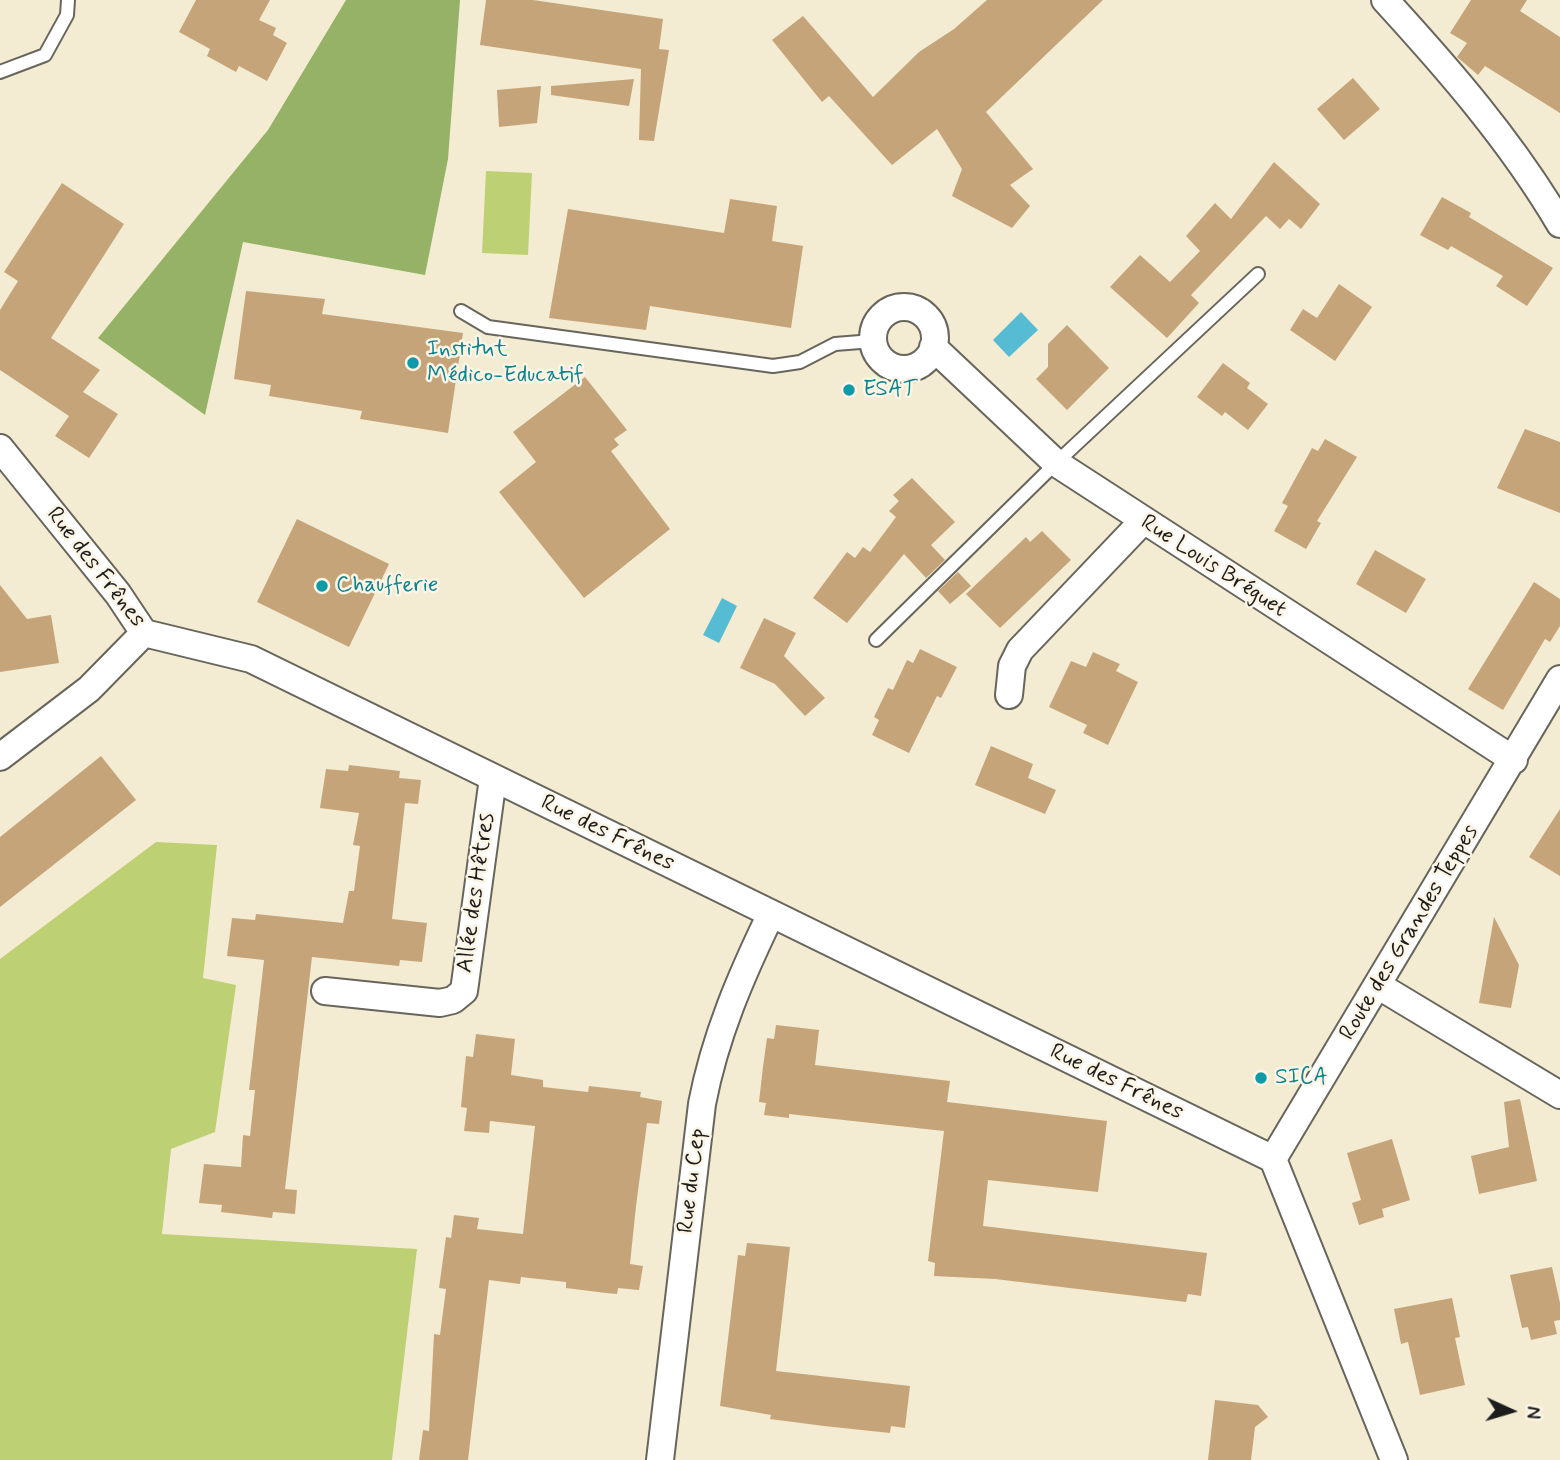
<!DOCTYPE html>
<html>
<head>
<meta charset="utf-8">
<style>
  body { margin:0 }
  #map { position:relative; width:1560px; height:1460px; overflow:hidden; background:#f3ecd2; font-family:Mynerve,sans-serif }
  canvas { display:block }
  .north { position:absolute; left:1476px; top:1376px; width:70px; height:70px; -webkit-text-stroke:5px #fcf5e5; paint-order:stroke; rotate:94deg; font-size:19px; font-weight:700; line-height:28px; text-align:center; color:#1c1c1c }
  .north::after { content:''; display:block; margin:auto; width:24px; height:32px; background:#1c1c1c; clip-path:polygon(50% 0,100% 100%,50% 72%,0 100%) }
</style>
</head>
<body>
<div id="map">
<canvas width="1560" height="1460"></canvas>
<div class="north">N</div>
</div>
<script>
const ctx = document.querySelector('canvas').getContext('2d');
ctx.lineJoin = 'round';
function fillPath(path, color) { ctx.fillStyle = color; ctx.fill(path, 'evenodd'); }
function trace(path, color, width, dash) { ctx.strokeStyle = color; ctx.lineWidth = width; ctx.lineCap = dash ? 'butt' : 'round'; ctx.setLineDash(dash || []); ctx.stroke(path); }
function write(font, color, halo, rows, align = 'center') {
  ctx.font = font + ' Mynerve,sans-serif'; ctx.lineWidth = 5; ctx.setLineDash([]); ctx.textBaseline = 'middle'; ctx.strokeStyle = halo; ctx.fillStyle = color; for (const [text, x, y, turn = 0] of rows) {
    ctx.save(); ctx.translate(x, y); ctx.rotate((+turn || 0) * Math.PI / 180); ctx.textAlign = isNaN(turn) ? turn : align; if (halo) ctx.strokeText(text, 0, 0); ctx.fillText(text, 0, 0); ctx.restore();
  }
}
fillPath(new Path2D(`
  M486,171L532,173L528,255L482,253Z
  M156,842L217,845L203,978L236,985L215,1132L171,1149L162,1234L417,1249L392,1460H0V959Z`), '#bdd074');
fillPath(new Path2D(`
  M346,0H460L448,159L425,275L243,242L205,415L98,338L268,130Z`), '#96b266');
fillPath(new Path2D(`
  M1021,312L1038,330L1009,357L993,340Z
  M722,598L737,606L719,643L703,635Z`), '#55bcd3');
fillPath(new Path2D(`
  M196,0H270L259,20L276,28L273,35L287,43L267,81L239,66L236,72L207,56L210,49L179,32Z
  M486,0H533L663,19L659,49L669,50L654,141L639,140L641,69L480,45Z
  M987,0H1103L986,112L1033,169L1010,185L1030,206L1012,228L952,196L962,169L937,129L892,165L829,96L822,102L772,40L803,16L873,97L919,52L954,29Z
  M1471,0H1527L1520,11L1560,37V113L1485,66L1478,75L1457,57L1467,43L1450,33Z
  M1353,78L1380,109L1344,140L1317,109Z
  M634,79L629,106L551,95V86Z
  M541,86L537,123L499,127L497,90Z
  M1274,162L1320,204L1301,229L1289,219L1280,229L1266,216L1191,295L1199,303L1167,338L1110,287L1140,255L1170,282L1200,251L1186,236L1215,203L1231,219Z
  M62,183L124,224L51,338L100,370L83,392L118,414L89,458L55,436L69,416L0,370V310L18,281L4,272Z
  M1442,197L1471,213L1469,217L1553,268L1527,306L1496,286L1503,276L1451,246L1448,250L1420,235Z
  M730,199L777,206L772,241L803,246L791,328L650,306L646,330L549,318L568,209L724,233Z
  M1339,284L1372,307L1335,361L1290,330L1303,309L1317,318Z
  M246,291L325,299L322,314L463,333L448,433L360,419L362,411L269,396L271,385L234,379Z
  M1067,325L1109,368L1067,410L1036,379L1048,367V344Z
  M1223,363L1250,383L1247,388L1268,404L1248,430L1225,412L1222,416L1197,397Z
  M585,377L627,430L614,439L619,445L611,451L670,529L584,598L499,492L536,462L513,432Z
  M1525,429L1560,442V513L1497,488Z
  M1325,439L1357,457L1317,521L1321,523L1306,549L1274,531L1288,506L1282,503L1312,448L1318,451Z
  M912,478L955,522L931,545L945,560L926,578L904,554L847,623L813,598L847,552L855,558L863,547L870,552L896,517L889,511L899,501L893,495Z
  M297,519L389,564L349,647L257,602Z
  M1042,531L1071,560L1000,628L966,594L1026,537L1030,542Z
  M1375,550L1426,579L1406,613L1356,584Z
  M958,572L971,586L950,604L938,591Z
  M1534,582L1560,599V626L1550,642L1545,639L1503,710L1468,689Z
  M0,585L27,619L51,615L59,663L0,672Z
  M764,618L796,633L784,656L825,698L805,716L775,684L740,668Z
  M920,649L957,667L941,698L937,696L909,753L872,735L879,720L874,717L888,688L893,690L907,660L913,663Z
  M1093,652L1120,664L1116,671L1138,682L1108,745L1083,733L1087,725L1049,707L1071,661L1086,667Z
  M991,746L1033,764L1028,778L1056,790L1045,814L975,785Z
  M101,756L136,800L0,907V837Z
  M349,765L400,771L399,778L421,780L418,804L405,803L392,919L427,923L422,962L400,960L399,966L312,957L285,1189L297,1190L295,1214L273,1212L272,1218L221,1212L222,1205L199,1203L204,1164L241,1167L243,1135L250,1136L255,1090H249L264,960L227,956L232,918L255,920L256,914L343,923L349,891H354L360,846L353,845L359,813L320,808L326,769L348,771Z
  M1560,809V876L1529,857Z
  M1494,917L1519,965L1511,1008L1479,1003Z
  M776,1025L819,1030L815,1065L950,1081L947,1102L1107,1121L1098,1192L988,1180L983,1226L1207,1253L1201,1296L1188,1294L1186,1302L995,1279L934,1276L935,1263L928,1261L944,1131L789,1114V1118L764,1115L766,1103L759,1102L763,1067L767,1038L774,1039Z
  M476,1034L515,1039L511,1075L543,1080V1087L588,1092L589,1086L641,1092L640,1097L662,1101L659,1124L647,1123L636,1206L630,1264L643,1266L639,1290L618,1288L617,1294L606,1293L566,1288V1282L521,1277L520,1284L489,1280L468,1460H419L423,1430L429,1431L434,1334L440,1335L446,1289L439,1288L446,1237L451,1238L454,1215L479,1218L477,1229L523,1234L535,1126L490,1121L489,1133L464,1131L467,1108L461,1107L466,1056L473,1057Z
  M1520,1099L1537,1181L1479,1194L1471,1156L1509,1147L1504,1102Z
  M1392,1139L1410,1200L1382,1209L1384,1217L1359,1225L1352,1203L1361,1200L1347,1153Z
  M747,1243L790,1247L776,1371L910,1386L905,1428L891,1426L890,1433L824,1426L770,1419L771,1415L720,1406L738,1255L745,1256Z
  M1552,1267L1560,1303V1320L1554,1321L1557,1334L1531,1340L1528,1327L1522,1328L1510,1275Z
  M1452,1298L1460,1337L1455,1338L1465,1385L1420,1395L1408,1342L1401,1344L1394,1309Z
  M1215,1400L1258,1405L1268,1417L1255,1427L1251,1460H1208Z`), '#c5a479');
const lane = new Path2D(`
  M0,72L45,55L67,15L68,0
  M461,311L488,327L773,366L800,362L835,344L873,341
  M876,640L1056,463L1258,274`);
const street = new Path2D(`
  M1385,0C1449,70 1511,141 1560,224
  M873 338a31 31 0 1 1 62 0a31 31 0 1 1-62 0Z
  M933,347L1056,463L1514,760
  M0,448L118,594L144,633L251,659L1273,1159
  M1009,695L1012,666L1020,650L1142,522
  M0,757L89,689L144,633
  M1379,986L1560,1095
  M325,991L440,1003L453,1000L464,991L493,778
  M660,1460L702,1104C715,1036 741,976 771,914
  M1394,1460L1273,1159L1560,679`);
trace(lane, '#67655c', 16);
trace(street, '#67655c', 30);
trace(lane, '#fff', 12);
trace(street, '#fff', 26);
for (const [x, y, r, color] of [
  [413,363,7,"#0f9aa8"],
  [849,390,7,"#0f9aa8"],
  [322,586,7,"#0f9aa8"],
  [1261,1078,7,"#0f9aa8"]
]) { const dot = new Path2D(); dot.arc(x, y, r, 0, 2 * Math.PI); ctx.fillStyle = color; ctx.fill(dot); trace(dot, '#fcf5e5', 2.5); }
write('23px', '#0d838f', '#fcf5e5', [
  ["Institut",427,350],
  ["Médico-Educatif",427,376],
  ["ESAT",863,390],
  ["Chaufferie",336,586],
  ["SICA",1275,1078]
], 'left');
write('23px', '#1c1c1c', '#fcf5e5', [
  ["Rue Louis Bréguet",1213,567,33],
  ["Rue des Frênes",95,568,52],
  ["Rue des Frênes",607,834,26],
  ["Allée des Hêtres",477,893,-82],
  ["Route des Grandes Teppes",1410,933,-59],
  ["Rue des Frênes",1116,1083,26],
  ["Rue du Cep",693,1181,-83]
]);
</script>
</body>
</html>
